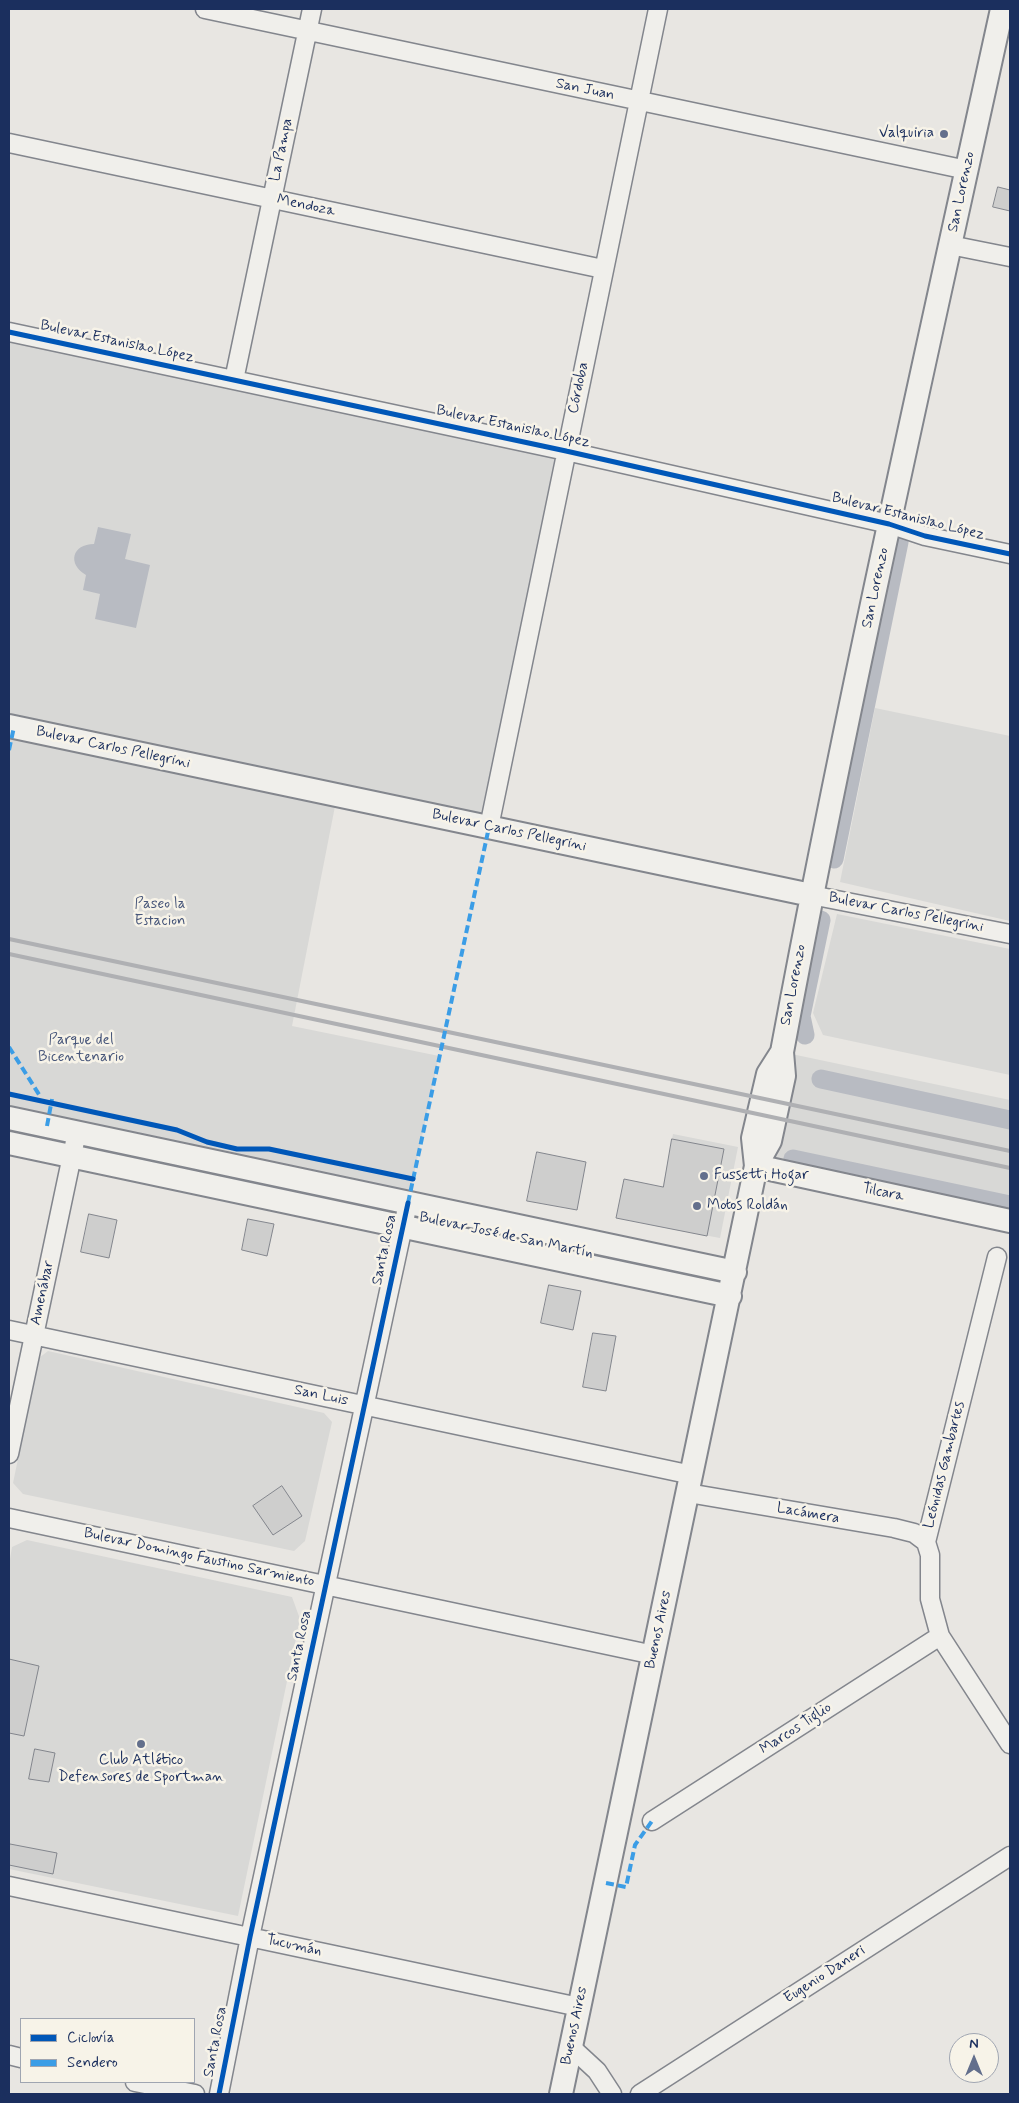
<!DOCTYPE html>
<html>
<head>
<meta charset="utf-8">
<style>
  body { margin:0 }
  #map { position:relative; width:1019px; height:2103px; overflow:hidden; background:#e8e6e2; font-family:Mynerve,sans-serif }
  canvas { display:block }
  .frame { position:absolute; inset:0; border:10px solid #1b2f5e; pointer-events:none }
  .legend { position:absolute; left:20px; top:2018px; width:175px; height:65px; box-sizing:border-box; background:#f7f3e8; border:1px solid #9fa5b1; margin:0; padding:6px 9px; list-style:none; font-size:15px; color:#1b2f5e }
  .legend li { display:flex; align-items:center; gap:10px; height:25px }
  .legend b { width:25px; border:1px solid #9fa5b1 }
  .north { position:absolute; left:949px; top:2033px; width:50px; height:50px; box-sizing:border-box; background:#f7f3e8; border:1px solid #9fa5b1; border-radius:50%; rotate:0deg; font-size:14px; font-weight:700; line-height:20px; text-align:center; color:#1b2f5e }
  .north::after { content:''; display:block; margin:auto; width:18px; height:22px; background:#636f8c; clip-path:polygon(50% 0,100% 100%,50% 72%,0 100%) }
</style>
</head>
<body>
<div id="map">
<canvas width="1019" height="2103"></canvas>
<div class="frame"></div>
<ul class="legend">
<li><b style="height:6px;background:#0057b8"></b>Ciclovía</li>
<li><b style="height:6px;background:#3b9de6"></b>Sendero</li>
</ul>
<div class="north">N</div>
</div>
<script>
const ctx = document.querySelector('canvas').getContext('2d');
ctx.lineJoin = 'round';
function fillPath(path, color) { ctx.fillStyle = color; ctx.fill(path, 'evenodd'); }
function trace(path, color, width, dash) { ctx.strokeStyle = color; ctx.lineWidth = width; ctx.lineCap = dash ? 'butt' : 'round'; ctx.setLineDash(dash || []); ctx.stroke(path); }
function write(font, color, halo, rows, align = 'center') {
  ctx.font = font + ' Mynerve,sans-serif'; ctx.lineWidth = 5; ctx.setLineDash([]); ctx.textBaseline = 'middle'; ctx.strokeStyle = halo; ctx.fillStyle = color; for (const [text, x, y, turn = 0] of rows) {
    ctx.save(); ctx.translate(x, y); ctx.rotate((+turn || 0) * Math.PI / 180); ctx.textAlign = isNaN(turn) ? turn : align; if (halo) ctx.strokeText(text, 0, 0); ctx.fillText(text, 0, 0); ctx.restore();
  }
}
fillPath(new Path2D(`
  M9,332L566,451L489,827L337,796L292,1026L439,1056L408,1203L9,1118Z
  M875,708L1010,736V921L840,882Z
  M837,914L1010,949V1075L823,1035L813,1013Z
  M782,1052L1010,1100V1221L756,1166Z
  M673,1134L738,1147L720,1238L655,1226Z
  M105,1148L380,1206L379,1211L104,1153Z
  M436,1218L668,1268L667,1272L435,1223Z
  M48,1351L324,1413L332,1422L305,1541L294,1551L23,1494L13,1483L39,1358Z
  M27,1540L292,1597L300,1619L238,1916L9,1869V1565L12,1547Z`), '#d8d8d6');
fillPath(new Path2D(`
  M98,527L131,534L125,559L150,565L136,628L95,619L100,594L83,590L86,575C67,564 72,544 94,544Z`), '#b8bbc2');
trace(new Path2D(`
  M834,859L899,542
  M805,1035L801,1016L821,920
  M821,1079L1010,1120
  M793,1159L1010,1205`), '#b8bbc2', 19);
const building = new Path2D(`
  M998,187L1010,190V211L993,207Z
  M672,1139L724,1149L707,1236L616,1218L624,1179L663,1187Z
  M537,1152L586,1162L577,1210L527,1201Z
  M89,1214L117,1220L109,1258L81,1252Z
  M248,1219L274,1224L267,1256L242,1250Z
  M549,1285L581,1291L573,1330L541,1323Z
  M593,1333L616,1336L606,1391L583,1387Z
  M282,1486L302,1516L273,1535L253,1506Z
  M9,1659L39,1666L24,1736L9,1733Z
  M35,1749L55,1753L49,1782L29,1779Z
  M10,1844L57,1853L53,1874L9,1865Z`);
fillPath(building, '#cececd');
trace(building, '#83868d', 1);
const minor = new Path2D(`
  M205,9L967,170
  M9,143L603,269
  M950,245L1010,257
  M9,332L566,451L889,524L925,536L1010,554
  M234,380L312,9
  M489,827L658,9
  M811,895L1010,934
  M997,1257L926,1542L930,1555V1599L940,1636L1010,1744
  M9,1330L692,1475
  M9,1454L77,1132
  M688,1493L894,1528L914,1533L926,1542
  M9,1518L654,1655
  M652,1821L940,1636
  M9,1886L579,2007
  M571,2047L597,2071L612,2094
  M9,2055L21,2058
  M135,2082L195,2094
  M219,2094L250,1937L408,1203
  M640,2094L1010,1856`);
const major = new Path2D(`
  M9,726L811,895
  M9,1118L735,1272
  M9,1143L730,1296
  M756,1166L1010,1221
  M756,1166L753,1138L768,1074L782,1052
  M561,2094L756,1166L770,1141L784,1076L782,1052C847,703 926,356 1002,9`);
trace(minor, '#83868d', 21);
trace(major, '#83868d', 26);
trace(minor, '#f0efeb', 18);
trace(major, '#f0efeb', 22);
trace(new Path2D(`
  M9,939L1010,1151
  M9,954L1010,1168`), '#afb0b3', 4);
trace(new Path2D(`
  M9,750L14,727
  M9,1047L40,1096
  M47,1126L52,1099
  M408,1203L489,827
  M606,1883L626,1887L635,1845L652,1821`), '#3b9de6', 4, [8, 4]);
trace(new Path2D(`
  M9,332L566,451L889,524L925,536L1010,554
  M9,1094L177,1130L207,1142L237,1149H269L413,1179
  M219,2094L250,1937L408,1203`), '#0057b8', 5);
for (const [x, y, r, color] of [
  [944,134,5,"#636f8c"],
  [704,1176,5,"#636f8c"],
  [697,1206,5,"#636f8c"],
  [141,1744,5,"#636f8c"]
]) { const dot = new Path2D(); dot.arc(x, y, r, 0, 2 * Math.PI); ctx.fillStyle = color; ctx.fill(dot); trace(dot, '#f7f3e8', 2); }
write('15px', '#1b2f5e', '#f7f3e8', [
  ["San Juan",585,90,12],
  ["La Pampa",282,150,-78],
  ["San Lorenzo",962,192,-78],
  ["Mendoza",306,206,12],
  ["Bulevar Estanislao López",117,342,12],
  ["Córdoba",579,388,-78],
  ["Bulevar Estanislao López",513,427,12],
  ["Bulevar Estanislao López",908,517,14],
  ["San Lorenzo",876,588,-78],
  ["Bulevar Carlos Pellegrini",113,748,12],
  ["Bulevar Carlos Pellegrini",509,831,12],
  ["Bulevar Carlos Pellegrini",906,913,11],
  ["San Lorenzo",794,985,-79],
  ["Tilcara",883,1193,12],
  ["Bulevar José de San Martín",506,1236,12],
  ["Santa Rosa",385,1250,-78],
  ["Amenábar",43,1293,-78],
  ["San Luis",321,1396,12],
  ["Leónidas Gambartes",945,1465,-76],
  ["Lacámera",808,1514,10],
  ["Bulevar Domingo Faustino Sarmiento",199,1558,12],
  ["Buenos Aires",659,1630,-78],
  ["Santa Rosa",300,1646,-78],
  ["Marcos Tiglio",796,1729,-33],
  ["Tucumán",294,1946,12],
  ["Eugenio Daneri",825,1975,-33],
  ["Buenos Aires",575,2026,-78],
  ["Santa Rosa",216,2042,-79]
]);
write('15px', '#1b2f5e', '#f7f3e8', [
  ["Valquiria",934,134,"right"],
  ["Fussetti Hogar",714,1176],
  ["Motos Roldán",707,1206],
  ["Club Atlético",141,1761,"center"],
  ["Defensores de Sportman",141,1778,"center"]
], 'left');
write('15px', '#47567a', '#f7f3e8', [
  ["Paseo la",160,905],
  ["Estacion",160,922],
  ["Parque del",81,1041],
  ["Bicentenario",81,1058]
]);
</script>
</body>
</html>
